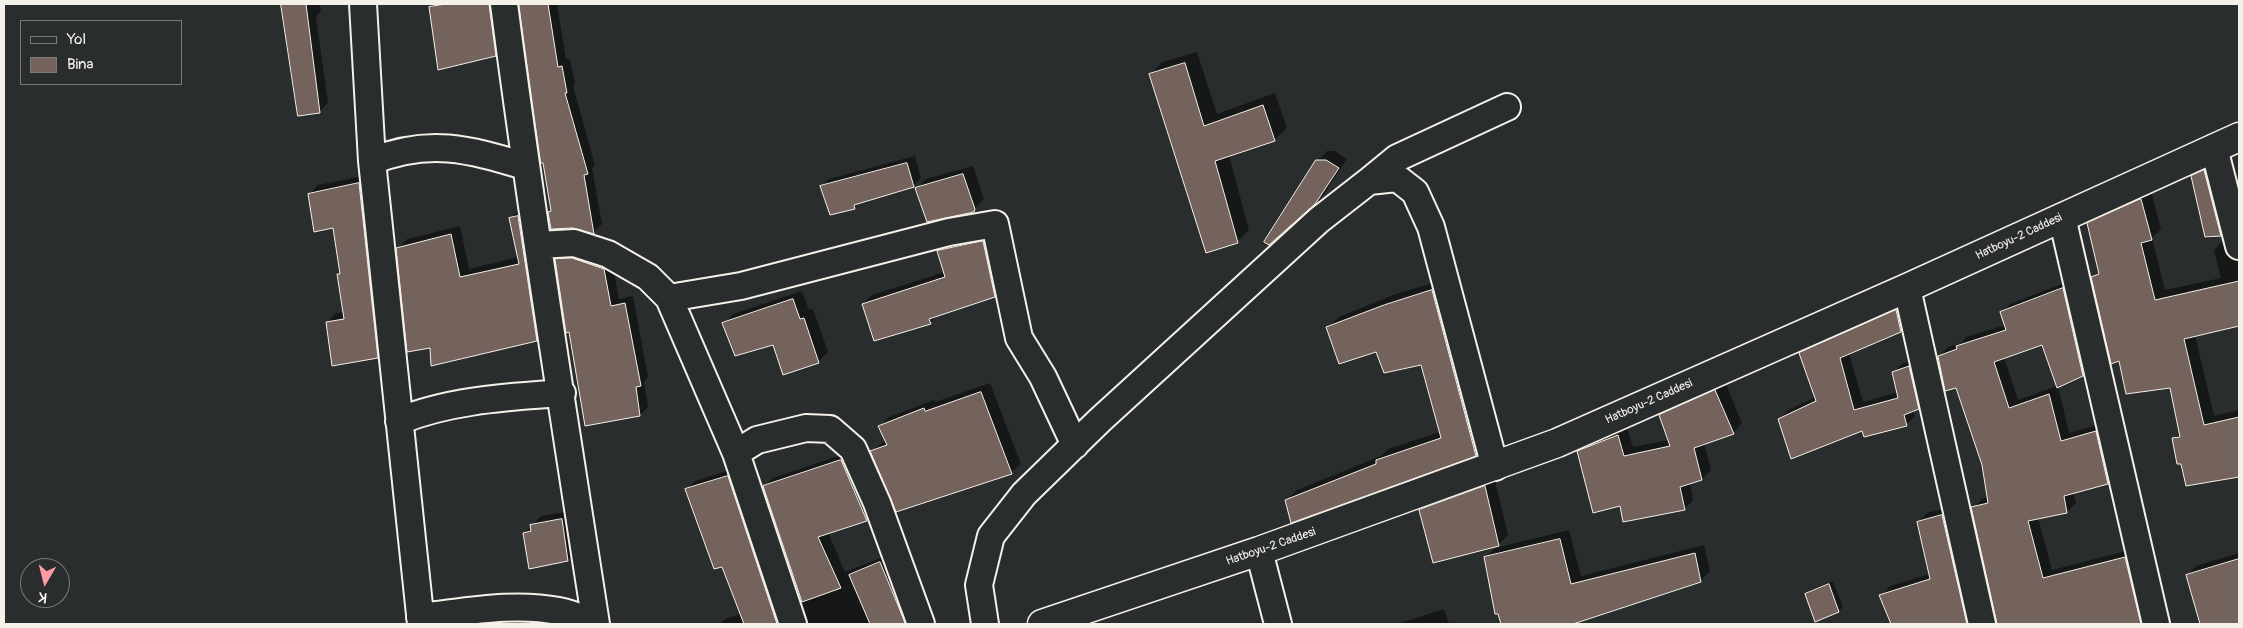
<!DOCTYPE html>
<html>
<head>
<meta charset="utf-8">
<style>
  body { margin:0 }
  #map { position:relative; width:2243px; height:628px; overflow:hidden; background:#2a2d2e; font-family:Pangolin,sans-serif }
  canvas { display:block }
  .frame { position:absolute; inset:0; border:5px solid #f4f1e8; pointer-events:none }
  .legend { position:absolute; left:20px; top:20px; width:162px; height:65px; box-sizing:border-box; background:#2a2d2e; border:1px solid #7b7b78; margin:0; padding:6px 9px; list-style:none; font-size:15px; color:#f4f1e8 }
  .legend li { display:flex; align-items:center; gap:10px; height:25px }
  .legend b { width:25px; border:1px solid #7b7b78 }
  .north { position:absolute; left:20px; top:558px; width:50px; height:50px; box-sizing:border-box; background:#2a2d2e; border:1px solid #7b7b78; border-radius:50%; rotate:188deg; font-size:14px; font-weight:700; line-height:20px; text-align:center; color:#f4f1e8 }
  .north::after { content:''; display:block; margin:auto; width:18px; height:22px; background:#ff9aa2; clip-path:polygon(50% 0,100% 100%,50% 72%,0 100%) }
</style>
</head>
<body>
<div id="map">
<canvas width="2243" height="628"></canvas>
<div class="frame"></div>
<ul class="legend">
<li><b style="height:6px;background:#2a2d2e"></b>Yol</li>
<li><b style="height:14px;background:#74625c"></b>Bina</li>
</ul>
<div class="north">K</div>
</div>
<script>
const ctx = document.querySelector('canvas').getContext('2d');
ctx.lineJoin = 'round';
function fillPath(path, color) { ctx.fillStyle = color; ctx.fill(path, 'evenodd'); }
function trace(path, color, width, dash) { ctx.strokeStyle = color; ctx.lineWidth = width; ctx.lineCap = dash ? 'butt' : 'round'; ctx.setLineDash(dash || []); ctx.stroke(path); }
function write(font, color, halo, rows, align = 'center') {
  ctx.font = font + ' Pangolin,sans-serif'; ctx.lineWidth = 4.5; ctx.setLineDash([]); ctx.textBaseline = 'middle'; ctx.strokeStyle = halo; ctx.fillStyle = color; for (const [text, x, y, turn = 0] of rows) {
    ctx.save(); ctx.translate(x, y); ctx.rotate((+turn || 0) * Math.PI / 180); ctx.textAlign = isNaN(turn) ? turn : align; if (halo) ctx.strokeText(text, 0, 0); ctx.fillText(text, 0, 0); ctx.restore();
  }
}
fillPath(new Path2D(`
  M283,4H320L321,11L316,17L328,103L320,111L299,115Z
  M434,4H499L504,47L495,55L430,8Z
  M520,4H557L566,59H570L575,84L573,86L595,165L592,168L602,224L594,232L574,227L549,212L552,210L542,162Z
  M1197,52L1217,114L1275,93L1287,128L1274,140L1229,155L1249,230L1237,242L1150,75L1162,62Z
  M1327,151H1335L1347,159L1324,194L1314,204L1317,161Z
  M915,156L921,178L913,186L861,201L854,208L822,186L829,179Z
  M2213,162L2230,226L2221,236L2206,239L2193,176L2202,167Z
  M973,166L984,199L973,211L917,188L926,179Z
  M368,175L386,347L377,357L327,323L336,313L344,312L338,275L341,272L334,226L309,195L318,185Z
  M2151,190L2161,229L2152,238L2165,290L2221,278L2214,250L2223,241L2233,239L2239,249V325L2195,335L2214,416L2239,410V461L2224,465L2174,439L2181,432L2171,387L2119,359L2093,278L2100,271L2089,224L2099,213Z
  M520,209L545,330L536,339L431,347L398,248L407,239L460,226L469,269L519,257L511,218Z
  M992,233L1004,286L994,296L939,314L930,323L863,304L872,295L945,272L938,251L948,242ZM981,235H983L995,292H993Z
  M564,251L612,261L619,299L633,296L648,377L644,382L648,407L640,415L556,260Z
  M1443,280L1487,444L1476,454L1292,521L1286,501L1297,490L1381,456L1388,449L1440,432L1421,363L1377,350L1328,327L1339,317L1396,294Z
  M2072,280L2092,366L2083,375L2058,386L2069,433L2105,423L2117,474L2108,483L2073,492L2076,503L2067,512L2038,518L2052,570L2134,549L2153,624H2016L2011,604L1973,508L1982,499L1988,497L1983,464L1957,386L1939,356L1948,347L1961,343L1966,337L2005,325L2001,313L2010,304ZM2043,344L2057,386L2018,400L2004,357Z
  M802,291L809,310L813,309L828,352L818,362L724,323L733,314Z
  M1905,302L1910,322L1901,331L1849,353L1863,402L1898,392L1893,373L1902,364L1918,358L1927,399L1913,410L1915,416L1906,425L1863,430L1780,419L1788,410L1816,397L1801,353L1809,344Z
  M1725,382L1742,423L1733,433L1704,443L1711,470L1702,479L1690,483L1693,500L1684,509L1621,504L1578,452L1588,442L1627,427L1633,447L1669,440L1660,415L1670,406Z
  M990,383L1021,464L1011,473L872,451L886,440L880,426L889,417L934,400L935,402Z
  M850,452L875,511L867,520L828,532L845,572L888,555L917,624H809L764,486L773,478Z
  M736,468L790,624H720L725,619L741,614L723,565L687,489L695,481Z
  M1494,477L1508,535L1499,544L1434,561L1421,510L1430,501Z
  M1951,507L1974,606L1964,615L1929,624H1892L1881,596L1890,586L1930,574L1918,523L1927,513Z
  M571,511L577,550L568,560L525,533L541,516Z
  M1569,530L1581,576L1704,545L1710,571L1700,581L1570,624H1502L1485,558L1495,548Z
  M2239,553V624H2202L2187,575L2196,566Z
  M1833,581L1843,607L1839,611L1806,594L1811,590Z
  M1444,609L1449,624H1397Z`), '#0007');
const building = new Path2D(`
  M281,4H306L320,113L298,116Z
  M446,4H489L496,56L438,70L429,7Z
  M519,4H548L558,67L562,66L567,93H565L588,174L584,175L594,234L573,228L551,229L548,212L551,211L543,163H541Z
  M1185,63L1204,126L1263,105L1275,141L1215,161L1238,243L1206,253L1149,74Z
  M1316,160H1326L1339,168L1315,204L1269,245L1264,242Z
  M907,163L914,187L854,205L855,209L830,215L820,186Z
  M2204,170L2221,236L2205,237L2191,176Z
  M963,174L975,209L974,212L927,222L915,188Z
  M359,183L378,358L332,366L326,322L344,319L337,274H340L333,228L314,232L308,194Z
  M2141,199L2152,240L2141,243L2155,300L2239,281V326L2184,339L2204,425L2239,417V477L2186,486L2181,464H2177L2172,438L2180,437L2170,388L2126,394L2119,361L2111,364L2091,277L2099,274L2087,223Z
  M518,216L537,341L431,366L430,348L407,352L396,248L451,234L460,277L519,264L509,218Z
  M983,241L995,297L929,319L931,324L874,341L862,304L945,277L937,251Z
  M572,258L604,269L611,306L625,303L641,386L636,387L640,416L585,426L569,332L566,333L555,259Z
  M2063,288L2083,376L2057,388L2042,345L1994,362L2009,408L2049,394L2061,441L2096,431L2108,484L2064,496L2067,513L2028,521L2043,578L2125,557L2141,624H1997L1971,507L1988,503L1982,465L1956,388L1945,391L1938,356L1957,349L1956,346L2006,330L2000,312Z
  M1432,290L1476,456L1291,523L1285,500L1376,464V460L1441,438L1421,365L1384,373L1376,352L1339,364L1326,327L1384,305Z
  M793,299L800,319L804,318L819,363L783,375L773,345L735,356L722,323Z
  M1896,310L1901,332L1840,358L1854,410L1898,398L1892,372L1909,366L1919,409L1904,415L1907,426L1864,437L1862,431L1791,459L1778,419L1816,401L1799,353Z
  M1715,390L1734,434L1694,448L1702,480L1680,487L1685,510L1623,522L1620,506L1593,513L1577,451L1618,435L1624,456L1670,446L1659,415Z
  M981,392L1012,474L896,512L870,451L887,445L878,426L924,408L925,411Z
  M841,460L867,521L818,537L841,588L802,602L763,486Z
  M728,476L777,624H744L722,567L714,569L685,489Z
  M1485,486L1499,546L1433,563L1419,510Z
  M1942,515L1967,624H1891L1879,595L1930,579L1917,522Z
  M562,519L568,561L529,569L523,533L531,531L530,525Z
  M1560,539L1571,584L1695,553L1701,582L1573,624H1501L1498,614H1495L1484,557Z
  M2239,559V624H2200L2186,575Z
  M880,562L904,620L905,624H870L849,575Z
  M1829,584L1839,612L1815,622L1805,594Z`);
fillPath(building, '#74625c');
trace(building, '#f4f1e8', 1);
const minor = new Path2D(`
  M363,4L372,161L421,624
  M504,4C531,211 564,418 596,624
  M2214,148L2239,246
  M372,161C429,138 468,149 525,166
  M1369,181L1397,158L1507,107
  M2062,217L2156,624
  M539,245L574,243L608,254L648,277L669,298L736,453L757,440L806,428L830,429L853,449L877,503L921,624
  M1907,288L1982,624
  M669,298L741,286L949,232L995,224L1019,338L1043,377L1075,445
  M399,421C449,400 509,397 562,393
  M736,453L793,624
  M1259,551L1278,624
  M420,617C466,612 512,602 559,611C571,613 584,619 596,624
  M985,624L979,585L991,536L1024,494L1100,420L1319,220L1369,181L1397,178L1415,192L1431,227L1495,467`);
const secondary = new Path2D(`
  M1042,624L1259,551L1557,443L1907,288L2239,137`);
trace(minor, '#f4f1e8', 30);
trace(secondary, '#f4f1e8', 31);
trace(minor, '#2a2d2e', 26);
trace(secondary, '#2a2d2e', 28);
write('12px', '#f4f1e8', '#2a2d2e', [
  ["Hatboyu-2 Caddesi",2019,237,-25],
  ["Hatboyu-2 Caddesi",1649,402,-24],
  ["Hatboyu-2 Caddesi",1271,547,-19]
]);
</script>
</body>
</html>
